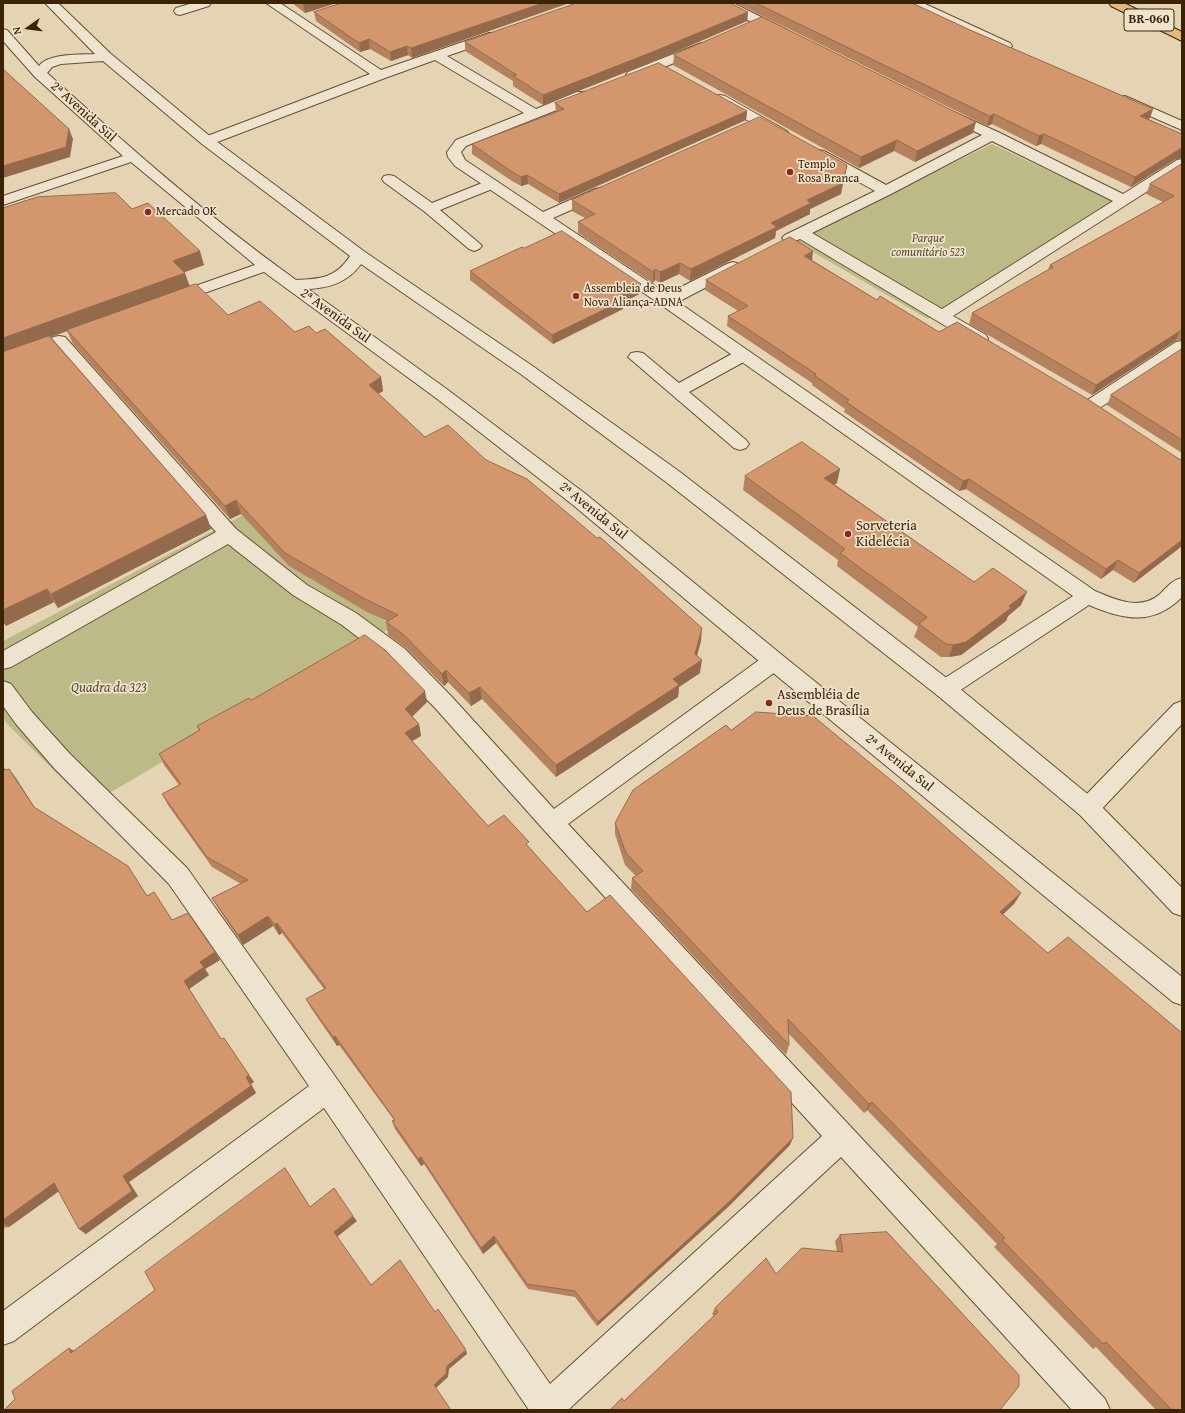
<!DOCTYPE html>
<html>
<head>
<meta charset="utf-8">
<style>
  body { margin:0 }
  #map { position:relative; width:1185px; height:1413px; overflow:hidden; background:#e5d4b4; font-family:"Gentium Book Plus",serif }
  canvas { display:block }
  .frame { position:absolute; inset:0; border:4px solid #3b2405; pointer-events:none }
  .north { position:absolute; left:8px; top:8px; width:40px; height:40px; -webkit-text-stroke:3px #eee3ce; paint-order:stroke; rotate:256deg; font-size:11px; font-weight:700; line-height:16px; text-align:center; color:#3b2405 }
  .north::after { content:''; display:block; margin:auto; width:14px; height:18px; background:#3b2405; clip-path:polygon(50% 0,100% 100%,50% 72%,0 100%) }
</style>
</head>
<body>
<div id="map">
<canvas width="1185" height="1413"></canvas>
<div class="frame"></div>
<div class="north">N</div>
</div>
<script>
const ctx = document.querySelector('canvas').getContext('2d');
ctx.lineJoin = 'round';
function fillPath(path, color) { ctx.fillStyle = color; ctx.fill(path, 'evenodd'); }
function trace(path, color, width, dash) { ctx.strokeStyle = color; ctx.lineWidth = width; ctx.lineCap = dash ? 'butt' : 'round'; ctx.setLineDash(dash || []); ctx.stroke(path); }
function write(font, color, halo, rows, align = 'center') {
  ctx.font = font + ' "Gentium Book Plus",serif'; ctx.lineWidth = 3.5; ctx.setLineDash([]); ctx.textBaseline = 'middle'; ctx.strokeStyle = halo; ctx.fillStyle = color; for (const [text, x, y, turn = 0] of rows) {
    ctx.save(); ctx.translate(x, y); ctx.rotate((+turn || 0) * Math.PI / 180); ctx.textAlign = isNaN(turn) ? turn : align; if (halo) ctx.strokeText(text, 0, 0); ctx.fillText(text, 0, 0); ctx.restore();
  }
}
fillPath(new Path2D(`
  M992,144L1121,205L928,319L794,241Z
  M245,514L311,579L394,626L89,805L7,724L3,717V641Z`), '#bcbb88');
const service = new Path2D(`
  M193,3H211L209,6L180,15L176,14L174,11L176,8Z
  M389,175L394,176L432,203L487,181L492,180L497,181L499,184L497,187L440,210L479,243L482,246L479,249L474,251L469,249L425,212L384,182L382,179L384,176Z
  M743,350L749,351L752,355L749,359L689,392L746,440L749,444L746,448L740,450L734,448L628,357L631,353L637,352L643,353L679,383L737,351Z
  M1182,701V724L1096,815L1088,818L1080,815L1076,808L1080,801L1174,704Z`);
const minor = new Path2D(`
  M266,3H280L381,70L489,33H497L499,36L497,39L447,56L536,109L577,92H587L589,95L587,98L466,146L461,152L465,160L543,212L595,189L600,188L605,189L607,192L605,195L553,218L667,294L727,264L733,262L739,264L741,267L739,270L678,302L1095,591C1116,600 1140,611 1160,594C1167,587 1172,580 1182,578V597C1153,626 1124,620 1089,605L953,695L945,698L937,695L934,689L937,683L1073,596L660,304L455,166L448,157L447,152L456,140L524,113L435,60L385,78L212,144L207,145L202,144L200,141L202,138L370,74Z
  M718,3H733L787,30L789,33L787,36H779L720,6Z
  M907,3H923L1010,43L1012,46L1010,49H1002L909,6Z
  M701,43L705,44L707,47L705,50L638,78H628L626,75L628,72Z
  M720,95L725,96L787,131L789,134L787,137L782,138L777,137L715,102L713,99L715,96Z
  M1125,96L1182,121V130L1120,103L1118,100L1120,97Z
  M947,109L998,132L1123,194L1177,160L1182,159V169L953,316L986,335L988,339L986,343L980,344L974,343L800,239L790,243L785,241L782,238L785,235L875,191L814,157L812,154L814,151L819,150L824,151L886,185L982,135L942,116L940,113L942,110ZM992,141L1113,201L942,309L812,233L891,194Z
  M266,261L272,263L274,266L272,269L179,302L173,304L167,302L165,299L167,296Z
  M59,336L65,337L236,529L307,585L356,613L405,649L452,697L554,809L766,655L774,653L782,655L785,661L782,667L568,824L1105,1399L1110,1410H1072L841,1157L568,1410H529L324,1108L14,1341L3,1345V1311L309,1086L169,884L54,768L16,724L3,706V681L11,684L32,712L70,754L187,868L337,1079L550,1384L822,1136L544,830L436,709L389,661L342,625L293,595L228,544L11,667L3,669V651L216,532L53,345L51,341L53,337Z
  M1182,341V354L1098,409L1092,411L1086,409L1083,405L1086,401L1176,342Z`);
const tertiary = new Path2D(`
  M45,3H58L111,54L212,138L365,252L534,367L680,472L953,683L1096,801L1182,888V916L1173,913L1080,815L937,695L666,482L522,375L361,264C348,282 330,288 308,289L448,390L587,495L782,655L1182,977V1005L1173,1002L766,667L573,505L436,398L260,269L131,162L3,205V196L123,156L35,77L3,41V29L7,30L39,66C48,53 81,55 95,54ZM103,61L202,144L350,256C336,278 320,279 296,280C208,217 127,145 47,73L52,67L61,64Z`);
const motorway = new Path2D(`
  M1109,3H1124L1182,32V41L1111,6Z`);
trace(service, '#665031', 2);
trace(minor, '#665031', 2);
trace(tertiary, '#665031', 2);
trace(motorway, '#3b2405', 2);
fillPath(service, '#eee3ce');
fillPath(minor, '#eee3ce');
fillPath(tertiary, '#eee3ce');
fillPath(motorway, '#e2ba7a');
fillPath(new Path2D(`
  M292,3H337L305,13Z
  M342,3H569L412,58L408,55L391,61L370,49L360,52L316,21L314,12Z
  M736,3H912L970,30L1153,109L1150,118L1148,119L1182,134V158L1176,159L1131,187L1041,144L1036,146L992,124L987,126Z
  M748,12L747,21L654,61L543,105L513,86V81L465,51V42Z
  M674,55L973,133L915,162L894,151L859,168L673,65Z
  M555,103L747,111L746,120L559,203L528,184L521,186L512,181L472,154V144L556,112Z
  M1182,164V340L1175,341L1092,395L969,324L972,313L1048,270L1050,265L1163,202L1146,194L1150,184Z
  M841,194L810,209V214L776,231L775,238L690,281L679,274L660,283L655,280L653,283L578,233V222L585,218L572,211V200Z
  M3,208L132,209L204,265L184,272L189,286L228,315L295,332L316,333L381,377L383,391L378,394L425,437L486,460L701,641L697,656L700,673L679,687L678,697L556,777L482,699L471,706L448,682L444,686L406,648L388,635L386,622L387,621L367,612L289,566L241,514L230,519L73,344L67,331L51,337L206,515L211,529L58,608L54,602L6,626L3,622Z
  M524,248L641,284V293L624,302L623,309L553,344L470,280V271Z
  M812,260L877,300L1179,459L1182,546L1134,583L1113,570L1101,579L966,489L959,491L844,412L845,409L812,385V383L727,326L728,316L738,311L705,290L706,280Z
  M1182,349V453L1107,405L1111,395Z
  M745,476L837,483L834,484L974,582L1021,605L1008,616L1006,621L961,655L949,657H941L914,637L918,627L837,566L838,560L743,490Z
  M251,700L427,702L412,716L419,724L421,736L412,741L488,826L529,847L790,1145L728,1207L597,1326L575,1297L528,1289L496,1243L483,1254L424,1164L421,1166L395,1129L392,1121L394,1120L339,1045L337,1046L311,1008L306,999L324,989L282,933L279,935L273,926L243,945L218,908L212,898L241,884L212,867L168,805L162,794L179,785L164,765L159,754L199,730L197,726Z
  M731,730L1021,893L1014,904L1003,914L1182,1410H1156L1096,1347L1093,1349L994,1247L997,1244L867,1110L864,1113L788,1033L789,1045L786,1055L631,889L632,878L636,876L625,865L615,834V823Z
  M3,766L5,770L9,769L35,808L147,896L172,920L220,960L205,969L209,975L189,989L221,1039L254,1082L251,1084L256,1093L129,1182L138,1196L86,1234L79,1229L59,1191L9,1227L3,1228Z
  M840,1235L1000,1410L624,1401L714,1316L712,1314L715,1308L776,1274L837,1252L835,1241Z`), '#b6825e');
fillPath(new Path2D(`
  M306,3H337L305,13L303,4Z
  M543,3H569L412,58L411,48Z
  M748,12L747,21L654,61L543,105V95Z
  M369,39L370,49L360,52L359,43Z
  M407,46L408,55L391,61L390,52Z
  M1153,109L1150,118L1136,126L1140,116Z
  M747,111L746,120L559,203V194Z
  M994,114L992,124L987,126L990,116Z
  M976,122L973,133L915,162L917,151Z
  M69,129L73,139L70,157L3,178V166Z
  M1044,134L1041,144L1036,146L1039,136Z
  M897,140L894,151L859,168L861,157Z
  M1180,149H1182V158L1176,159L1131,187L1135,177Z
  M847,165L841,194L810,209V214L776,231L775,238L690,281L691,269L807,200Z
  M527,175L528,184L521,186V177Z
  M200,251L204,265L177,275L173,261Z
  M813,251L812,261L804,256Z
  M680,263L679,274L660,283V272Z
  M655,269V280L653,283V272Z
  M185,273L190,287L3,354V338Z
  M641,284V293L624,302L623,309L553,344L552,335L618,296Z
  M1180,331L1175,341L1092,395L1096,385Z
  M381,377L383,391L371,398L369,385Z
  M840,469L837,483L822,492L824,478Z
  M969,479L966,489L959,491L963,481Z
  M236,500L241,514L230,519L225,506Z
  M206,515L211,529L58,608L51,594Z
  M1182,540V546L1134,583L1139,573Z
  M1118,560L1113,570L1101,579L1106,569Z
  M47,589L54,602L6,626L3,621V610Z
  M1027,592L1021,605L1008,616L1006,621L961,655L949,657L953,645L1009,606Z
  M702,628L701,641L694,665L702,660L700,673L679,687L678,697L556,777V765L673,679L695,654Z
  M446,670L448,682L444,686L442,674Z
  M480,687L482,699L471,706L469,693Z
  M425,691L427,702L408,721L405,709Z
  M419,724L421,736L407,744L405,733Z
  M9,769L16,778L40,816L34,807Z
  M1021,893L1014,904L994,923L1000,912Z
  M268,916L273,926L243,945L238,935Z
  M277,923L282,933L279,935L275,925Z
  M215,952L220,960L205,969L209,975L189,989L184,981L200,962Z
  M335,1036L339,1045L337,1046L333,1037Z
  M249,1075L254,1082L251,1084L256,1093L129,1182L138,1196L86,1234L79,1229L123,1176Z
  M872,1102L867,1110L864,1113L869,1104Z
  M793,1138L790,1145L728,1207L597,1326L598,1322Z
  M421,1157L424,1164L421,1166L418,1159Z
  M54,1183L62,1189L9,1227L3,1223V1220Z
  M353,1216L357,1221L337,1237L334,1232Z
  M494,1236L496,1243L483,1254L481,1248Z
  M69,1348L76,1352L71,1353Z
  M466,1350L467,1354L449,1369L448,1377L436,1388L434,1385L447,1366Z`), '#946a4c');
const building = new Path2D(`
  M342,3H543L411,48L407,46L390,52L369,39L359,43L314,12Z
  M577,3H730L748,12L655,51L543,95L513,76L517,75L465,42Z
  M756,3H912L970,30L1153,109L1140,116L1182,134V149H1180L1135,177L1044,134L1039,136L994,114L990,116Z
  M762,17L976,122L917,151L897,140L861,157L674,55Z
  M659,63L747,111L559,194L527,175L521,177L512,172L472,144L564,109L555,103Z
  M3,69L69,129L66,147L3,166Z
  M760,117L847,165L843,183L807,200L811,203L771,223L777,227L691,269L680,263L660,272L655,269L653,272L578,222L595,214L572,200Z
  M1182,164V330L1180,331L1096,385L972,313L1053,267L1050,265L1174,196L1150,184Z
  M116,193L132,209L148,203L200,251L173,261L185,273L3,338V208L37,197Z
  M562,231L641,284L618,296L624,300L552,335L470,271L522,247L524,248Z
  M790,237L813,251L804,256L877,300L880,296L939,332L957,322L1089,400L1179,459L1182,460V540L1139,573L1118,560L1106,569L969,479L963,481L846,402L849,400L814,375L816,374L728,316L748,306L706,280Z
  M196,284L228,315L260,301L295,332L309,326L316,333L325,329L381,377L369,385L425,437L448,425L486,460L527,479L597,538L600,537L702,628L695,654L702,660L673,679L679,685L556,765L480,687L469,693L446,670L442,674L404,635L386,622L398,615L365,599L285,553L236,500L225,506L67,330Z
  M49,336L206,515L51,594L47,589L3,610V352Z
  M1182,349V440L1111,395Z
  M802,442L840,469L824,478L974,582L993,568L1027,592L1009,606L1011,608L966,642L953,645L946,644L919,624L927,617L840,553L845,549L745,476Z
  M365,635L385,650L425,691L405,709L419,724L405,733L488,826L504,815L529,842L526,844L587,912L610,895L791,1092L793,1138L731,1200L598,1322L575,1291L527,1284L494,1236L481,1248L421,1157L418,1159L392,1121L395,1120L335,1036L333,1037L306,999L326,988L277,923L275,925L268,916L238,935L212,898L248,880L207,857L162,794L181,784L159,754L200,730L197,726L249,698L251,700Z
  M756,712L813,716L903,790L1021,893L1000,912L1048,953L1068,937L1182,1033V1410H1172L1106,1342L1103,1344L1002,1240L1005,1238L872,1102L869,1104L788,1019L789,1045L632,878L643,871L626,853L615,823L633,790L726,725L731,730Z
  M3,767L5,770L9,769L34,807L128,866L147,896L154,892L172,920L188,913L215,952L200,962L204,967L184,981L221,1039L224,1038L249,1075L246,1077L251,1086L123,1176L132,1191L79,1229L54,1183L3,1220Z
  M285,1168L310,1207L334,1188L353,1216L334,1232L371,1285L400,1260L435,1312L438,1309L466,1350L447,1366L446,1374L434,1385L451,1410H4L15,1399L12,1391L69,1348L71,1353L155,1290L145,1272Z
  M887,1232L1019,1375V1386L1000,1410H610L622,1398L624,1401L718,1312L715,1308L766,1258L776,1274L802,1248L843,1252L840,1235Z`);
fillPath(building, '#d4976d');
trace(building, '#946a4c', 1);
for (const [x, y, r, color] of [
  [790,172,4,"#8f2418"],
  [148,212,4,"#8f2418"],
  [576,296,4,"#8f2418"],
  [848,534,4,"#8f2418"],
  [769,703,4,"#8f2418"]
]) { const dot = new Path2D(); dot.arc(x, y, r, 0, 2 * Math.PI); ctx.fillStyle = color; ctx.fill(dot); trace(dot, '#eee3ce', 1.5); }
write('12px', '#3b2405', '#eee3ce', [
  ["Templo",798,165],
  ["Rosa Branca",798,179],
  ["Mercado OK",156,212],
  ["Assembleia de Deus",584,289],
  ["Nova Aliança-ADNA",584,303]
], 'left');
write('italic 12px', '#5b4a26', '#eee3ce', [
  ["Parque",928,239],
  ["comunitário 523",928,253]
]);
for (const [x, y, w] of [
  [1149,20,50]
]) { const box = new Path2D(); box.roundRect(x - w / 2, y - 11, w, 22, 3); ctx.fillStyle = '#eee3ce'; ctx.fill(box); trace(box, '#3b2405', 1); }
write('bold 13px', '#3b2405', null, [
  ["BR-060",1149,20]
]);
write('14px', '#3b2405', '#eee3ce', [
  ["2ᵃ Avenida Sul",83,112,42],
  ["2ᵃ Avenida Sul",335,316,36],
  ["2ᵃ Avenida Sul",593,511,39],
  ["2ᵃ Avenida Sul",899,763,39]
]);
write('14px', '#3b2405', '#eee3ce', [
  ["Sorveteria",856,526],
  ["Kidelécia",856,542],
  ["Assembléia de",777,695],
  ["Deus de Brasília",777,711]
], 'left');
write('italic 14px', '#5b4a26', '#eee3ce', [
  ["Quadra da 323",109,688]
]);
</script>
</body>
</html>
